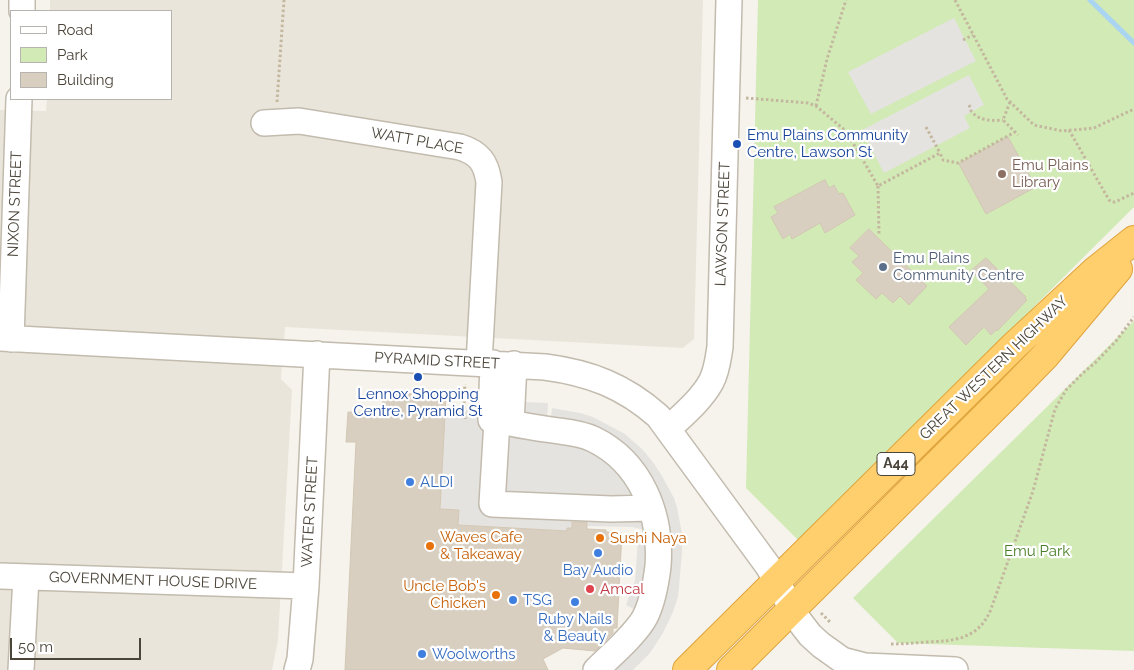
<!DOCTYPE html>
<html>
<head>
<meta charset="utf-8">
<style>
  body { margin:0 }
  #map { position:relative; width:1134px; height:670px; overflow:hidden; background:#f6f3ec; font-family:Raleway,sans-serif }
  canvas { display:block }
  .legend { position:absolute; left:10px; top:10px; width:162px; height:90px; box-sizing:border-box; background:#fff; border:1px solid #b7b4b0; margin:0; padding:6px 9px; list-style:none; font-size:15px; color:#4b4439 }
  .legend li { display:flex; align-items:center; gap:10px; height:25px }
  .legend b { width:25px; border:1px solid #b7b4b0 }
  .scale { position:absolute; left:10px; top:638px; width:131px; height:22px; box-sizing:border-box; border:2px solid #4b4439; border-top:0; padding-left:6px; font-size:15px; line-height:18px; white-space:nowrap; color:#4b4439; -webkit-text-stroke:4px #fff; paint-order:stroke }
</style>
</head>
<body>
<div id="map">
<canvas width="1134" height="670"></canvas>
<ul class="legend">
<li><b style="height:6px;background:#fff"></b>Road</li>
<li><b style="height:14px;background:#d2eab5"></b>Park</li>
<li><b style="height:14px;background:#d8cfc1"></b>Building</li>
</ul>
<div class="scale">50 m</div>
</div>
<script>
const ctx = document.querySelector('canvas').getContext('2d');
ctx.lineJoin = 'round';
function fillPath(path, color) { ctx.fillStyle = color; ctx.fill(path, 'evenodd'); }
function trace(path, color, width, dash) { ctx.strokeStyle = color; ctx.lineWidth = width; ctx.lineCap = dash ? 'butt' : 'round'; ctx.setLineDash(dash || []); ctx.stroke(path); }
function write(font, color, halo, rows, align = 'center') {
  ctx.font = font + ' Raleway,sans-serif'; ctx.lineWidth = 4.5; ctx.setLineDash([]); ctx.textBaseline = 'middle'; ctx.strokeStyle = halo; ctx.fillStyle = color; for (const [text, x, y, turn = 0] of rows) {
    ctx.save(); ctx.translate(x, y); ctx.rotate((+turn || 0) * Math.PI / 180); ctx.textAlign = isNaN(turn) ? turn : align; if (halo) ctx.strokeText(text, 0, 0); ctx.fillText(text, 0, 0); ctx.restore();
  }
}
fillPath(new Path2D(`
  M50,0H703L694,339L683,348L285,327L281,379L292,390L278,640L272,670H0V110L46,111L47,99H171V11H50Z`), '#eae5da');
fillPath(new Path2D(`
  M758,0H1134V207L799,541L746,488Z
  M1134,321V651L898,643L853,598Z`), '#d2eab5');
fillPath(new Path2D(`
  M954,18L976,61L871,114L848,72Z
  M969,75L984,105L964,116L970,128L884,173L862,130Z
  M523,402L548,403L547,424H550L552,408L580,413L593,417L625,434L642,449L653,462L662,476L674,498L677,507L682,534V553L678,597L673,612L663,633L650,653L633,670H583L626,627L636,610L626,605L635,580L636,569L638,535L648,536L645,530L632,527L587,526L588,516H572V528H567V531L458,525L459,510L440,509L445,409L478,410Z`), '#e5e3e0');
trace(new Path2D(`
  M1090,0L1134,43`), '#a9d4f2', 5);
const building = new Path2D(`
  M1008,137L1036,187L986,214L959,164Z
  M825,180L829,188L834,185L839,194L843,193L855,215L825,233L820,223L792,239L790,234L783,239L771,217L778,213L774,207Z
  M869,229L927,286L909,305L900,296L893,303L882,293L876,299L856,280L863,273L852,262L859,256L850,248Z
  M986,258L1026,297L1025,298L1027,300L997,331L996,330L991,335L984,327L966,345L949,327L989,289L971,271Z
  M384,392L446,396L440,509L459,510L458,525L567,531V528H572V522H587V529L606,530V532L622,533L617,628H613V633L595,651L563,648L543,659L548,670H345L356,442H346L348,412L381,413Z`);
fillPath(building, '#d8cfc1');
trace(building, '#d3c7b4', 1);
const minor = new Path2D(`
  M22,11V0
  M264,123L299,121L460,147C479,153 486,162 489,182L479,363
  M0,338L545,367C590,373 624,386 658,416L768,566L797,618L810,635L821,645L842,660L865,666L955,670
  M11,339L19,99
  M493,363L491,420L510,423
  M514,364L511,423C524,426 538,428 552,430C565,432 581,433 593,439C641,462 662,515 658,566C656,583 653,601 645,617C636,634 610,656 596,670
  M497,421L492,504L611,509L651,508
  M668,429C683,415 701,400 711,382C717,371 718,359 720,347L729,0
  M0,576L306,586
  M21,670L26,577
  M297,670L300,659L306,586L317,354`);
const highway = new Path2D(`
  M687,670L1014,346L1095,271L1134,240
  M731,670L1006,396L1045,356L1118,269`);
trace(minor, '#c2bbae', 28);
trace(highway, '#e0a43c', 30);
trace(new Path2D(`
  M955,0L1007,99L1034,125L1062,131L1094,128L1134,109
  M963,40L973,35
  M746,98L808,103L816,106L846,131L878,186L940,153L943,160L958,163L1015,132
  M277,102L284,0
  M1010,102L1003,120L1018,135
  M969,105C970,107 970,110 972,112C979,121 993,121 1003,120
  M816,106L827,59L846,0
  M926,127L940,153
  M1069,130L1109,200L1112,202H1115L1134,193
  M878,186L879,234
  M465,419L464,403L465,384
  M821,613L831,623
  M891,644C903,644 914,643 926,642C955,641 979,639 991,609L1033,491L1055,409L1066,390L1083,373L1096,362L1116,341L1134,317`), '#c4b79f', 3, [2.5, 2.5]);
trace(minor, '#fff', 25);
trace(highway, '#ffcf6e', 28);
for (const [x, y, r, color] of [
  [737,144,5,"#1a4fb4"],
  [1002,174,5,"#8d6e63"],
  [883,267,5,"#5c6f8a"],
  [418,377,5,"#1a4fb4"],
  [410,482,5,"#3f7fe0"],
  [600,538,5,"#e8710a"],
  [430,546,5,"#e8710a"],
  [598,553,5,"#3f7fe0"],
  [590,589,5,"#e0444e"],
  [496,595,5,"#e8710a"],
  [513,600,5,"#3f7fe0"],
  [575,602,5,"#3f7fe0"],
  [422,654,5,"#3f7fe0"]
]) { const dot = new Path2D(); dot.arc(x, y, r, 0, 2 * Math.PI); ctx.fillStyle = color; ctx.fill(dot); trace(dot, '#fff', 2); }
for (const [x, y, w] of [
  [896,464,38]
]) { const box = new Path2D(); box.roundRect(x - w / 2, y - 11.5, w, 23, 4); ctx.fillStyle = '#fff'; ctx.fill(box); trace(box, '#4b4439', 1); }
write('bold 14px', '#4b4439', null, [
  ["A44",896,464]
]);
write('15px', '#164399', '#fff', [
  ["Emu Plains Community",747,135],
  ["Centre, Lawson St",747,152],
  ["Lennox Shopping",418,394,"center"],
  ["Centre, Pyramid St",418,411,"center"]
], 'left');
write('15px', '#4b4439', '#fff', [
  ["WATT PLACE",417,141,10],
  ["NIXON STREET",15,204,-88],
  ["LAWSON STREET",723,224,-88],
  ["PYRAMID STREET",437,361,3],
  ["GREAT WESTERN HIGHWAY",994,368,-44],
  ["WATER STREET",310,512,-87],
  ["GOVERNMENT HOUSE DRIVE",153,581,2]
]);
write('15px', '#785e54', '#fff', [
  ["Emu Plains",1012,165],
  ["Library",1012,182]
], 'left');
write('15px', '#4e5e75', '#fff', [
  ["Emu Plains",893,258],
  ["Community Centre",893,275]
], 'left');
write('15px', '#366cbe', '#fff', [
  ["ALDI",420,482],
  ["Bay Audio",598,570,"center"],
  ["TSG",523,600],
  ["Ruby Nails",575,619,"center"],
  ["& Beauty",575,636,"center"],
  ["Woolworths",432,654]
], 'left');
write('15px', '#c56008', '#fff', [
  ["Waves Cafe",440,537],
  ["& Takeaway",440,554],
  ["Sushi Naya",610,538],
  ["Uncle Bob's",486,586,"right"],
  ["Chicken",486,603,"right"]
], 'left');
write('15px', '#4a7f2a', '#fff', [
  ["Emu Park",1037,551]
]);
write('15px', '#be3a42', '#fff', [
  ["Amcal",600,589]
], 'left');
</script>
</body>
</html>
